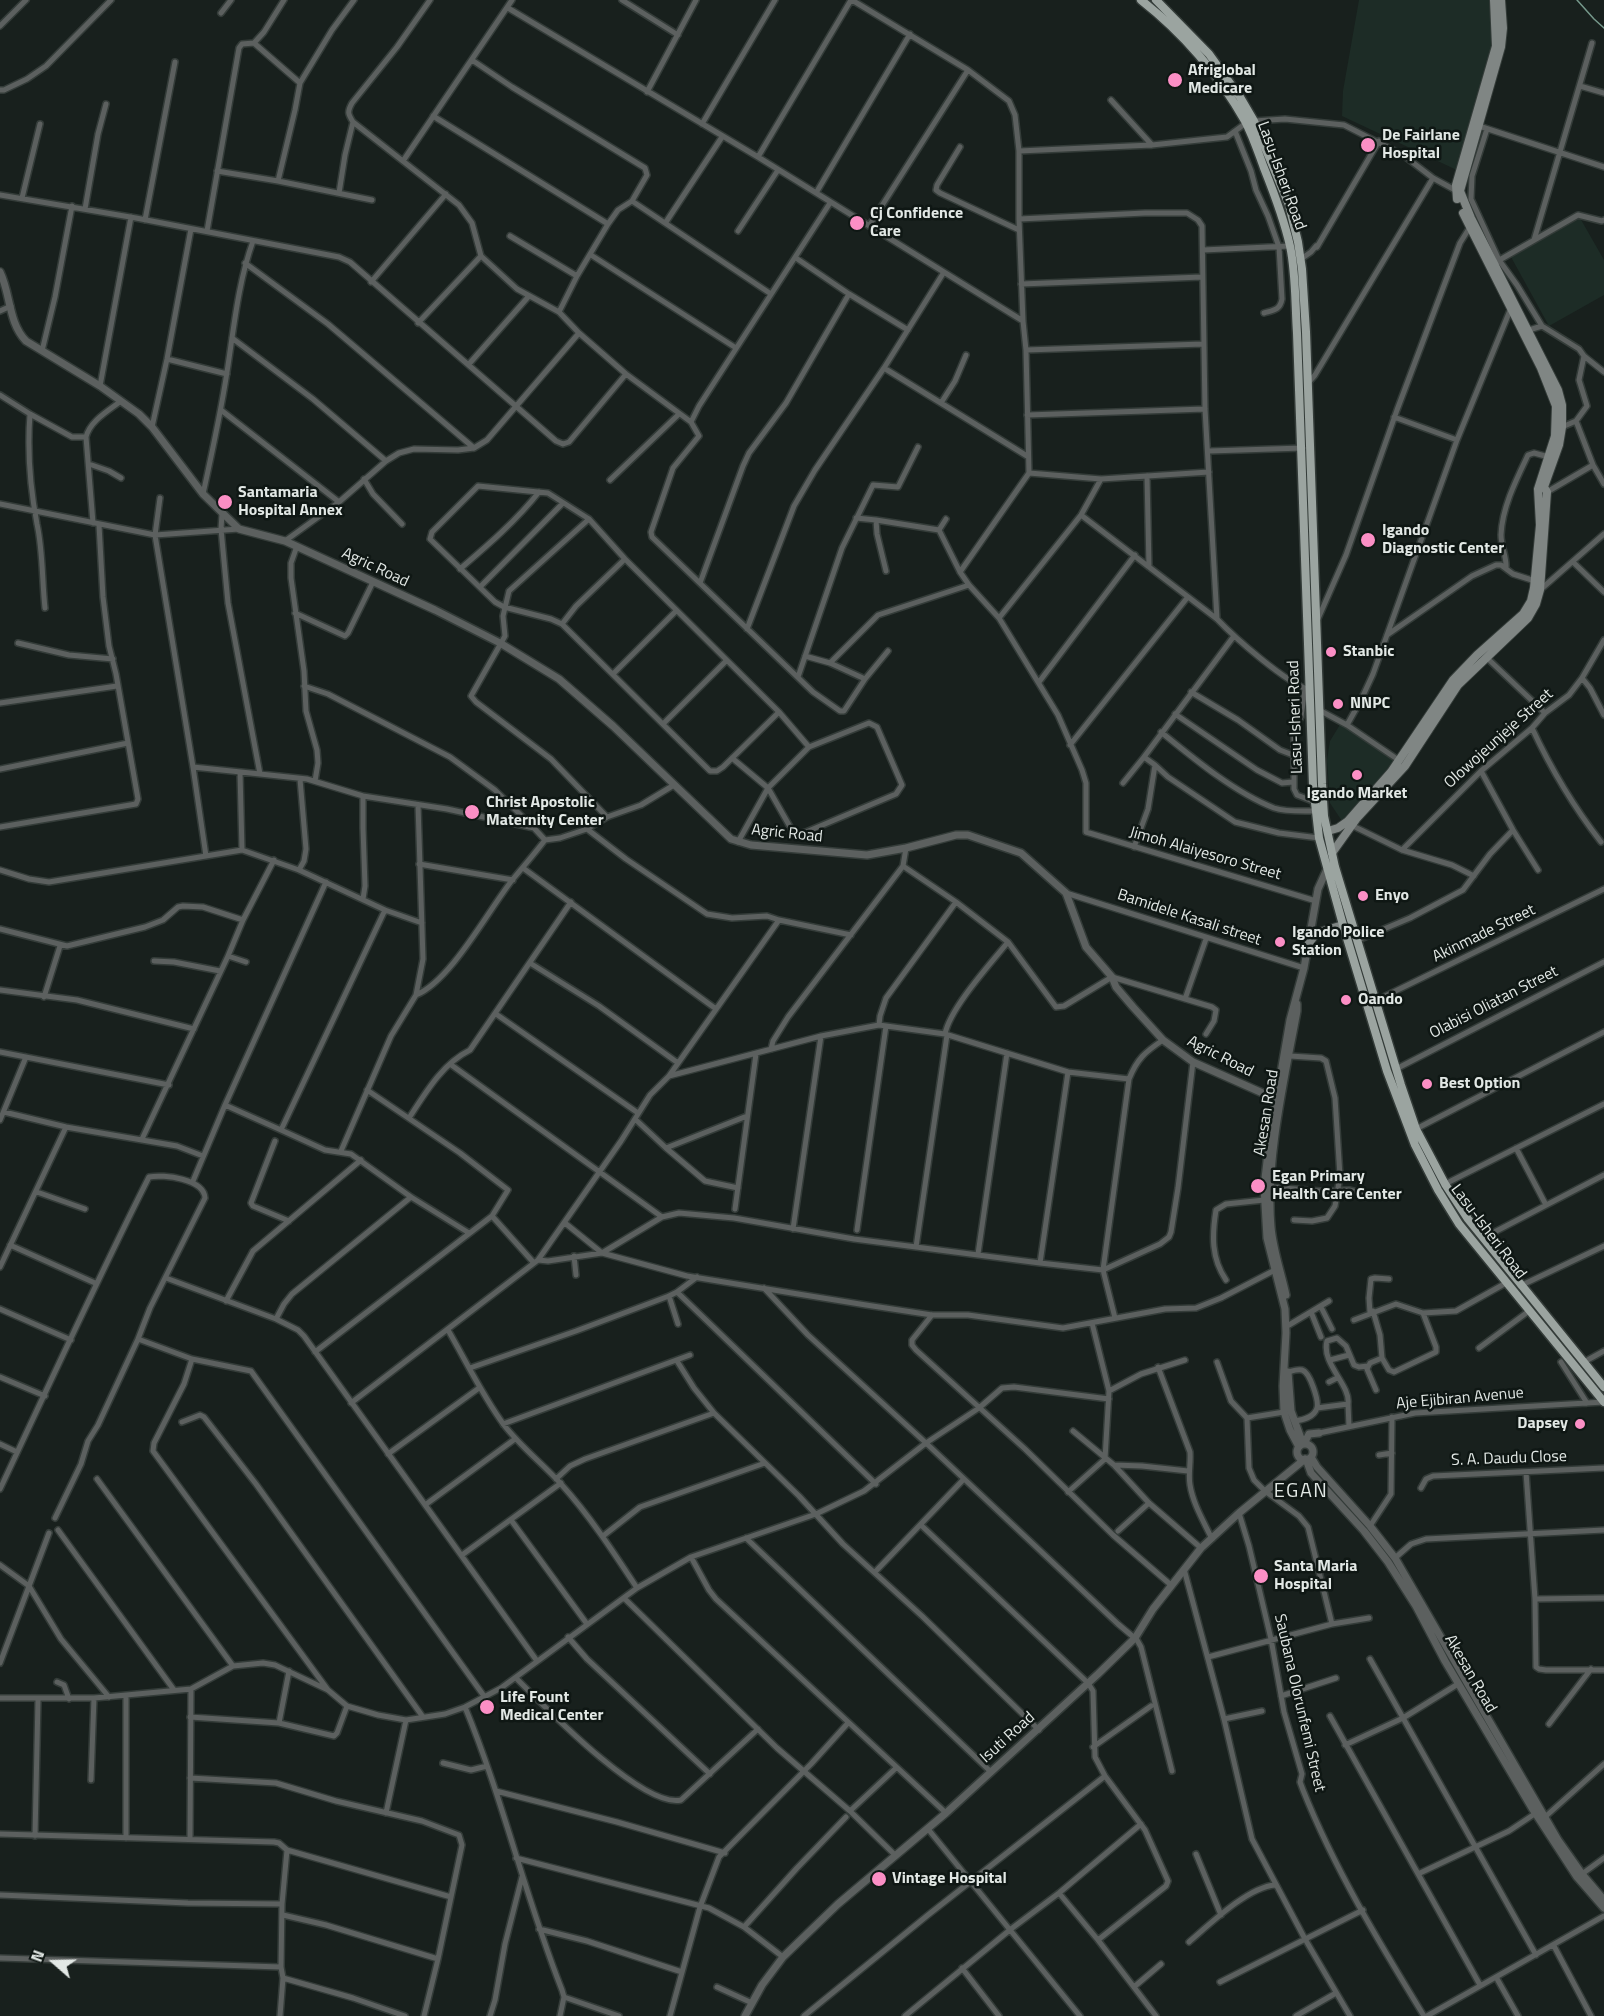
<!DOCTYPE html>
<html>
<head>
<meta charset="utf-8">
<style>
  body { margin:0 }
  #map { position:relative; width:1604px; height:2016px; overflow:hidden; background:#18201d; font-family:"Titillium Web",sans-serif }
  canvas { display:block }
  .north { position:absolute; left:24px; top:1932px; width:60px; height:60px; -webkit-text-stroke:4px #0f1714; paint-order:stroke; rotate:290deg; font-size:16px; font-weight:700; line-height:24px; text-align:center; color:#e2e8e5 }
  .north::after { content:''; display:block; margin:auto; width:21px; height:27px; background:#e2e8e5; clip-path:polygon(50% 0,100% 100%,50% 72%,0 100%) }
</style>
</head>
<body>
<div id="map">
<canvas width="1604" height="2016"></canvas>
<div class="north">N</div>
</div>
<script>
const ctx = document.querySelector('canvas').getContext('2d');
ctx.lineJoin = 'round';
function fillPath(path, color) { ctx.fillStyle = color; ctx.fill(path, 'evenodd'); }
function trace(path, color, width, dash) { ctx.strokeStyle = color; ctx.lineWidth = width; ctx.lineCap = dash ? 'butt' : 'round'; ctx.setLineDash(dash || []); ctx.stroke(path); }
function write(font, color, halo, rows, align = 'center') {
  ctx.font = font + ' "Titillium Web",sans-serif'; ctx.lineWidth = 5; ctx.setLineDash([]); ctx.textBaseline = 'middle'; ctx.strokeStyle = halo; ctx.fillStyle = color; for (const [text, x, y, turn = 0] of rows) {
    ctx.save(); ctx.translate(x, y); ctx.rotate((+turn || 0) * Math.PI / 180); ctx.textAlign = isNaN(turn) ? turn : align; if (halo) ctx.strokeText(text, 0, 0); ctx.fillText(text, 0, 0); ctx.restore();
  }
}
fillPath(new Path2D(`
  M1359,0H1498L1501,26L1461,172L1342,116L1343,91Z
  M1580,218L1604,260V295L1549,326L1511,257Z
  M1341,723L1398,762L1342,821L1330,803L1327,760L1330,741Z`), '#1d2c26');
trace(new Path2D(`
  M1577,0L1594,19L1604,28`), '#75988b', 1.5);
const minor = new Path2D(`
  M430,0L397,47L352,103C347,112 348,114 353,122L459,205L472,223L481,256L517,289L559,312
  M622,0L678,35
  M852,0L968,70L1009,101L1015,115L1019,151V219L1023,321L1026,350L1029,473L960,572
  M508,8L758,157L1023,321
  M221,13L231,0
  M0,26L26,0
  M254,43L300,83
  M472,60L512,87L645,168L647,175L632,201L771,294
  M1580,86L1604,93
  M0,90H4L27,79L46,66L111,0
  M647,92L696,0
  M1111,100L1152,145
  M433,116L608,224
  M1254,121L1285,119L1344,125L1403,155L1433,178L1455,190
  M702,124L775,0
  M1479,126L1604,167
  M1487,129L1472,176L1471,199L1499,260L1517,285L1542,326
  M1235,131L1251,171L1256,190L1268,216L1279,247L1282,299C1280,310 1274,310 1264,313
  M960,147L937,185L936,190L940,193L1019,230
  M1019,151L1152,145L1227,137L1246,123
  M758,157L851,0
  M403,161L512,0
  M217,171L278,181L372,200
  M278,181L295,110L300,83L332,30L354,0
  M339,193L345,155L353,122
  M816,193L910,34
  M0,195L136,218L339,257L350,262L556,441L563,444L569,442L626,374
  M22,198L40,124
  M85,209L98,134L106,104
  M1019,219L1145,213H1187L1198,220L1202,226L1205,409L1217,619
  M145,220L175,62
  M666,222L722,137
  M869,226L968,70
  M207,231L239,48L242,44L254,43L264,32L284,0
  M738,231L778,170
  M510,236L577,276
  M1534,240L1592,43
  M1203,250L1290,246
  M591,255L736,348
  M796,258L849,294L908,330
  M1301,259L1311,252L1316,246L1317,247L1379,141
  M1496,262L1578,215L1602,221L1604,220
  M245,263L328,324L474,448
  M371,282L446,194
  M1021,284L1202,277
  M0,311L11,306
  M418,323L481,256
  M1529,330L1542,326L1579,349L1584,356L1604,372
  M579,333L626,374L691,422L699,436L673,468L651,532L652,537L813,692L840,711H844L865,679L888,651
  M232,338L313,399L386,461
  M1026,350L1203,344
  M42,351L55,297L72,206
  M167,359L227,374
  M469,364L529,296
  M884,368L1027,456
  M1308,383L1315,375L1433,178
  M100,386L131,217
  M0,395L30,414
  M941,403L955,381L966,355
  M221,410L339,502
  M1027,415L1205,409
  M1394,417L1457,440
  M1576,421L1593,465L1604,484
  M691,422L699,406L830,203
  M152,427L167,359L191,229
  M1562,427L1576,421L1587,406L1579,380L1584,356
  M1209,451L1303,448
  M89,464L109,471L121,478
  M1029,473L1101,479L1209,472
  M1147,476L1149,567
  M364,479L373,494L402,524
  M610,480L679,414
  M1547,492L1593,465
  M203,494C212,453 221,412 227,372C234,327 238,283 253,241
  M160,498L155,535L193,767L260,774
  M0,504L155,535L239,529
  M222,514L221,529L228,603L260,774L307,779L363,796L447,809L534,828L545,840
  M1081,515L1217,619C1234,637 1287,684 1310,690
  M856,518L876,520L939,530L960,572L969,585L999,618L1058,715L1082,770L1086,783V832L1316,901
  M589,519L509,591L503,616L505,636L471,696L476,702L551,759L607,817
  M876,520L877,534L886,571
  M93,523L86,437C90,421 108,411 121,401
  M939,530L946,519
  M285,541L339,502L386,461L399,453L414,449L458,450L474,448L487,440L579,333L559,312L577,276L608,224L618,210L632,201
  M297,546L291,563V578L304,671L306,711L317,750L318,763L315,781
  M1573,562L1604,592
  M1506,568C1507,557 1501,547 1501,535C1502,508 1516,480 1528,455L1534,453L1549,457
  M460,569C488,545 516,521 539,492
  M700,583L743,466L749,453L786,403L849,294
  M480,587L563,503
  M1540,590L1604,534
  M45,608C42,581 43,551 37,524C30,487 27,452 30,414L72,437H86
  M295,613L345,636L348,633L373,582
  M999,618L1081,515L1101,479
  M1317,621L1346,555L1397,410L1460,243L1470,227
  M562,624L576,606L625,559
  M747,629L794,506L815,470L884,368L944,272
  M1387,635L1472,576L1496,565H1501L1513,574L1535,581
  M18,643L69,655L113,659
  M805,656L830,663L865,679
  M1486,657L1545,713
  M830,663L878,615L969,585
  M613,674L676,611
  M798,677L842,548L873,485L898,487L918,447
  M1582,678L1590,688L1604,715
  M1039,682L1135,555
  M304,686L328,694L450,757L495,790L533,827
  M1305,689L1301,717L1295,729L1294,737V789L1297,795L1315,802
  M1191,692L1238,720L1280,750L1293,755
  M0,703L117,686
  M1319,710L1347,725L1400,761
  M779,712L723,767L717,771H710L562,624L551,619L504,607L495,602L430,539L432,532L478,486L548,493L589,519L625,559L779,712L809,747
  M1175,714L1257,770L1282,783L1293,782
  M869,723L877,727L902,785L896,794L806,832L797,834L793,832L768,788L809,747Z
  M663,724L726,661
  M1347,725L1361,700L1373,674L1457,440L1511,308
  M1532,728C1551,769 1573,806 1601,842
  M1161,732C1193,758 1235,793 1274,808C1286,812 1303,811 1316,811
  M1070,745L1187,598
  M732,758L768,788L738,842
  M1155,765L1168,777L1235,822L1279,833L1319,838
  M193,767L206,856
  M0,769L128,743
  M1481,771L1513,830L1538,870
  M240,772L242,850
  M1123,783L1144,757
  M1351,825L1402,850L1452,865L1474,876
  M0,827L136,804L138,799L116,674L109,646L103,597L99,525
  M587,829L626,859L707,914L732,918L767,916L779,920
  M1134,847L1148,809L1155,765L1144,757L1234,636
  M1402,850L1481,771L1532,728L1545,713L1569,695L1582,678L1604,640
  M419,864L513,880
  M903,866L956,902L1008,942L1056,1007L1064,1006L1112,977L1212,1007L1216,1010L1214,1021L1206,1034
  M523,868L716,1009
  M0,870L29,879L49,882L242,850L299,870L385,910L422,923
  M299,870L304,861L306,849L300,779
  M1066,893L1304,968
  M363,899L365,886L363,828V796
  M0,929L67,946L145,927L163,920L178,907L183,906L203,907L243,920
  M1358,940L1410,918L1463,890L1490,854L1513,830
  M154,961L174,962L220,971
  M246,962L228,956L243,920L274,860
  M530,963L599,1006L678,1063
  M0,990L77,1000L194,1029
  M416,995C451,981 489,909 513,879C524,866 535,853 545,840L560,838L587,829L607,817L641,805L674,785
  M44,997L60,946
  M1185,999L1206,939
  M1375,1001L1604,889
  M496,1014L638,1113
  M879,1025L880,1016L886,998L956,902
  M945,1034C950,1008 991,963 1008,942
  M771,1049L773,1041L788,1017L903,866L906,848
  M0,1052L169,1085
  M1290,1056L1321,1058L1326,1061L1335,1098L1340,1176L1335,1206L1327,1218L1312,1221L1294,1220
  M450,1064L662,1217
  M1396,1069L1604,962
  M669,1076L821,1036L879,1025L945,1034L1068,1072L1129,1079C1137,1059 1145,1052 1163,1040
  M225,1105L281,1130L385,910
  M4,1112L66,1127L177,1146L203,1156
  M409,1118C426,1092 442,1064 470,1050L571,902
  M635,1119L666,1148
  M0,1120L26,1057
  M1416,1129L1604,1032
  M281,1130L325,1150L351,1154L411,1197L469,1233
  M142,1139L228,956
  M275,1141L251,1203L253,1206L289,1221
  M1516,1148L1546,1205
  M341,1151L391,1036L416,995L423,959L418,805
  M193,1181L225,1105L326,882
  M1445,1184L1604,1104
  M1271,1187L1320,1191L1349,1190L1365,1194
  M738,1188L705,1181L666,1148L747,1116
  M37,1192L85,1209
  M735,1209L756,1054
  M492,1216L534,1263
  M565,1223L602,1253L662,1217L679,1213L734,1218L854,1239L1040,1263L1103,1270L1160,1244L1169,1237L1171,1232L1178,1188L1193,1062
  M793,1229L821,1036
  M857,1230L886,1026
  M1483,1238L1604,1175
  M10,1245L95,1283
  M916,1247L947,1035
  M978,1254L1007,1053
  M574,1256L576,1275
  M538,1260L548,1261L602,1253L687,1276L866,1305L932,1315H968L1063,1328L1165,1309L1196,1308L1221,1298L1275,1270
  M1040,1263L1068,1072
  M0,1267L66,1127
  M166,1278L276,1319L298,1330L304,1336L537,1661
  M1226,1280C1211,1258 1212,1235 1216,1210L1226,1204L1264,1200
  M1520,1286L1604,1246
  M764,1288L808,1335L926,1443L1118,1624L1137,1640L1141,1647L1172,1771
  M677,1292L876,1484
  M669,1296L678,1324
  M226,1301L253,1251L361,1160
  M1321,1307L1332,1329
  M0,1309L71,1340
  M1373,1311L1380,1335L1382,1358
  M1311,1312L1321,1337
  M1370,1313L1369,1298L1371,1279L1375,1278L1389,1279
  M932,1315L912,1340V1345L916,1350L1025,1449L1113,1535L1171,1585
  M1115,1318L1103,1270L1129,1079
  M276,1319L284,1304L292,1294L411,1197
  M1354,1320L1396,1304L1423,1313L1456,1311L1506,1283
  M1289,1325L1329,1301
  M448,1330C466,1361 482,1395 504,1425C521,1447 543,1464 561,1484C590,1516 614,1553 637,1588
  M138,1339L192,1359L251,1371L484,1696
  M1479,1348L1529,1311
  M315,1352L492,1216L508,1190L460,1153L367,1090
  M192,1359L184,1384L154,1443L153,1451L328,1690
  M1330,1360L1349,1355
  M677,1361L694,1388L714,1413L799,1496L843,1544L922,1616L1039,1730
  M1217,1362L1231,1401L1247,1418L1249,1468L1254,1480L1265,1491L1299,1516L1308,1527L1332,1624
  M1561,1362L1587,1403
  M1584,1362L1604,1351
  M1158,1367L1190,1452C1191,1463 1188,1474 1190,1485C1193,1504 1204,1522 1212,1539
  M470,1368L576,1331L669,1296L677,1292L697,1277
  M1288,1372C1292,1371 1297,1369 1302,1370C1310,1372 1319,1401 1317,1408C1314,1418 1302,1420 1294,1421
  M0,1377L45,1396
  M1329,1382L1337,1378
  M1376,1390L1367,1369L1370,1363L1382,1358L1389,1370L1394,1372L1436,1352V1347L1423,1313
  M1109,1391L1141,1374L1185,1360
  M351,1403L538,1260L621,1141L650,1095L669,1076L779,920L851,935
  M1348,1404C1351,1385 1321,1364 1327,1341L1337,1338L1346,1346L1354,1365L1359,1367L1368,1366
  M1317,1408L1348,1404L1349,1427
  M1247,1418L1284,1412
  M182,1422L200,1415L204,1417L256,1484L423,1717
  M503,1424L690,1355
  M1073,1431L1114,1465L1149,1503L1201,1548
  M1319,1433L1415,1413L1604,1402
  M0,1444L17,1452
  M388,1454L479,1388
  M1379,1455L1392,1453
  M1114,1465L1142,1466L1188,1471
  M1526,1472L1535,1599L1536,1667L1539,1669L1546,1670H1604
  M97,1479L233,1666
  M556,1479L570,1466L585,1459L714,1413
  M1421,1488L1426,1479L1433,1476L1604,1468
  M0,1489C49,1385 97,1280 149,1177C164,1174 204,1179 205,1198L150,1308L138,1339L98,1425L88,1441L81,1464L55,1518
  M1068,1492L1105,1459L1109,1391L1092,1323
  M425,1505L515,1439
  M1239,1513L1249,1546L1271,1639L1284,1712L1302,1774L1300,1782L1303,1790C1334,1868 1380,1944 1424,2016
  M511,1520L587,1624
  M922,1526L1088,1683L1093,1691L1095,1757L1105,1776L1145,1830L1168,1881L1166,1886L1098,1940
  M1370,1526L1391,1494L1392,1417
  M58,1530L174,1690
  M1118,1531L1149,1503
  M603,1536L640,1507L765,1463
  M746,1538L991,1772
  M462,1555L561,1483
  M691,1557L709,1590L716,1599L946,1813
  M1395,1558L1411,1544L1426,1539L1604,1530
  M0,1565L29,1586L61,1639L109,1697
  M1184,1569L1224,1719L1252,1839L1305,1939L1350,2016
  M875,1572L963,1480
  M625,1599L777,1748L850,1811L895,1855
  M1535,1599L1604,1598
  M568,1637L587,1659L710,1774
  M1208,1657L1332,1624L1369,1618
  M1370,1659L1536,1955
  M0,1663L49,1533
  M516,1678C544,1706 643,1809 681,1800L758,1729
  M57,1682L64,1685L69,1699
  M1281,1696L1336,1678
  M0,1698H94L191,1689L233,1666L263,1663L275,1665L328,1690L347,1706L378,1715L406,1720L445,1714L465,1707L501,1688L637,1588L691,1557L816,1514L864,1491L926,1443L979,1408L1002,1388L1014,1387L1109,1399
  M465,1707C503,1799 525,1897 562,1990L564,1997L560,2016
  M1330,1716L1480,1985
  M190,1717L279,1723L334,1736L337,1733L347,1706
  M1224,1719L1262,1711
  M279,1723L289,1671
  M1549,1724L1591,1669
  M1345,1745L1403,1718L1458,1684
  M1093,1747L1151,1706
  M443,1763L471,1770L487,1766
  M190,1778L276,1783L336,1801L422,1821L459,1835L462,1845L438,1959L424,2016
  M91,1780L94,1698
  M496,1791L617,1822L725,1853
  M850,1811L896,1768
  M386,1813L406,1720
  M1545,1817L1604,1764
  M928,1829L1080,2016
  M0,1834L274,1842L279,1843L287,1850L451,1897
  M35,1836L38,1700
  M126,1838V1696
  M190,1839L191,1689
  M1196,1854L1221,1915
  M516,1858L709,1908L744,1927L783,1957
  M1418,1874L1509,1831L1536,1813
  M1582,1874L1604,1858
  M1059,1893L1098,1940L1156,2016
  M0,1895L188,1903L282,1904
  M283,1915L326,1925L438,1959
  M744,1927L797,1868L846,1817
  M539,1929L587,1941L682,1972
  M1189,1942C1210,1924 1248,1887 1275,1885
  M1554,1946L1591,2016
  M0,1958L281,1967
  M962,1968L999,2016
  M1496,1977L1518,2016
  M283,1978L353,1998L405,2016
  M1220,1982L1363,1910
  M717,1987L752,2003
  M1134,1987L1161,1964
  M564,1997L619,2016
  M280,2016L283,1978L281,1967L282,1904L287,1850
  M490,2016L495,2000L505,1944L522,1877
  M670,2016L700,1907L719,1857L811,1764L848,1723
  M804,2016L928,1915L1105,1776
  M905,2016L1011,1929L1059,1893L1141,1824
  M1296,2016L1336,1993
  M1427,2016L1604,1916`);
const tertiary = new Path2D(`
  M0,272C11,295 8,322 26,341L100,386L139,414L152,427L203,494L239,529L285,541L435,610L500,643L559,679L613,726L731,839L751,845L867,855L906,848L956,835H968L1021,853L1066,893L1086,947L1112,977L1116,987L1133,1007L1163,1040L1193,1062L1276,1099
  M1286,1295C1281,1272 1273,1250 1271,1227C1265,1162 1285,1076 1297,1011V1004
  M1288,1372L1291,1411L1303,1444
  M1304,1444L1309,1434L1319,1433
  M1297 1452a8 8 0 1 1 16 0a8 8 0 1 1-16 0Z
  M1299,1447L1290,1430L1284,1412L1283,1386L1286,1333L1285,1309L1267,1238L1264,1187L1270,1136L1290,1020L1304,968L1318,889L1328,867
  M1311,1457L1317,1467L1370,1526L1395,1558L1558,1840L1582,1874L1604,1900
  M1306,1459L1311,1473L1364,1531L1388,1562L1416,1606L1445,1661L1532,1808L1577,1877L1604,1908
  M745,2016L762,1985L783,1957L838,1904L946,1813L1098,1674L1135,1638L1153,1609L1201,1548L1239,1513L1305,1459`);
const secondary = new Path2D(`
  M1457,199L1456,185L1496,46L1494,0
  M1328,831L1338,828L1348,821L1391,772L1453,680L1477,655L1523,614L1531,601L1534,588L1540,525L1538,489L1555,436L1556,406L1541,368L1463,213
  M1332,853L1357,818L1405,766L1458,685L1528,618L1536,604L1540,590L1547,492L1544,487L1559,445L1562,427V405L1558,390L1471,218L1460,191L1501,47L1503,28L1501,0
  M1308,945L1316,933L1343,925`);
const primary = new Path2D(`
  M1141,0C1183,33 1219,75 1245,121C1253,136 1258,152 1264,168C1274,193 1284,219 1290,246C1296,274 1295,304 1297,333L1313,785L1319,838L1343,925L1387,1071L1415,1145L1438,1190L1459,1224L1604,1402
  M1156,0L1209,54L1240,97L1254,121L1289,205L1298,242L1302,269L1306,332L1322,784L1324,816L1335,867L1401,1085L1416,1129L1445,1184L1468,1219L1604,1387`);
trace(minor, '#343c39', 8);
trace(tertiary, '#343c39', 10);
trace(secondary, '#343c39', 10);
trace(primary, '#343c39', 11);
trace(minor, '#5c605f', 5);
trace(tertiary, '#5c605f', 7);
trace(secondary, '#808684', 8);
trace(primary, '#9ba4a0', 8);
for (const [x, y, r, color] of [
  [1175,80,8,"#fb8fc5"],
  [1368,145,8,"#fb8fc5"],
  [857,223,8,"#fb8fc5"],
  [225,502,8,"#fb8fc5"],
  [1368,540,8,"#fb8fc5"],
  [1331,652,6,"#fb8fc5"],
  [1338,704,6,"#fb8fc5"],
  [1357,775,6,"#fb8fc5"],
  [472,812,8,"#fb8fc5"],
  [1363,896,6,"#fb8fc5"],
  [1280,942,6,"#fb8fc5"],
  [1346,1000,6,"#fb8fc5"],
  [1427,1084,6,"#fb8fc5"],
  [1258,1186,8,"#fb8fc5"],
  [1580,1424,6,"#fb8fc5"],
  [1261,1576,8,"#fb8fc5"],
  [487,1707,8,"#fb8fc5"],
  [879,1879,8,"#fb8fc5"]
]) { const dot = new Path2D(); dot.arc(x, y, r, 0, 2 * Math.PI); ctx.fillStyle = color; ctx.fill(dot); trace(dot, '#0f1714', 2); }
write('bold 16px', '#e2e8e5', '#0f1714', [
  ["Afriglobal",1188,71],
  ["Medicare",1188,89],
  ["De Fairlane",1382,136],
  ["Hospital",1382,154],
  ["Cj Confidence",870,214],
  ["Care",870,232],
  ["Santamaria",238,493],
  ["Hospital Annex",238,511],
  ["Igando",1382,531],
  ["Diagnostic Center",1382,549],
  ["Stanbic",1343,652],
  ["NNPC",1350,704],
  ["Igando Market",1357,794,"center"],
  ["Christ Apostolic",486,803],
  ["Maternity Center",486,821],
  ["Enyo",1375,896],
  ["Igando Police",1292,933],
  ["Station",1292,951],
  ["Oando",1358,1000],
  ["Best Option",1439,1084],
  ["Egan Primary",1272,1177],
  ["Health Care Center",1272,1195],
  ["Dapsey",1568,1424,"right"],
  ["Santa Maria",1274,1567],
  ["Hospital",1274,1585],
  ["Life Fount",500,1698],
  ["Medical Center",500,1716],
  ["Vintage Hospital",892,1879]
], 'left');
write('16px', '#e2e8e5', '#0f1714', [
  ["Lasu-Isheri Road",1281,176,70],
  ["Agric Road",375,568,25],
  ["Lasu-Isheri Road",1296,717,-92],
  ["Olowojeunjeje Street",1499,739,-42],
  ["Agric Road",787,834,6],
  ["Jimoh Alaiyesoro Street",1205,854,16],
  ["Bamidele Kasali street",1189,918,18],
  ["Akinmade Street",1484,934,-26],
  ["Olabisi Oliatan Street",1494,1003,-27],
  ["Agric Road",1220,1057,27],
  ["Akesan Road",1267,1113,-81],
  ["Lasu-Isheri Road",1488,1232,53],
  ["Aje Ejibiran Avenue",1460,1399,-5],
  ["S. A. Daudu Close",1509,1459,-2],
  ["Akesan Road",1470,1674,60],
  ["Saubana Olorunfemi Street",1299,1703,77],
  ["Isuti Road",1008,1738,-42]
]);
ctx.letterSpacing = '1.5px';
write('20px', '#e2e8e5', '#0f1714', [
  ["EGAN",1301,1492]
]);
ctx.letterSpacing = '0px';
</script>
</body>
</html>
